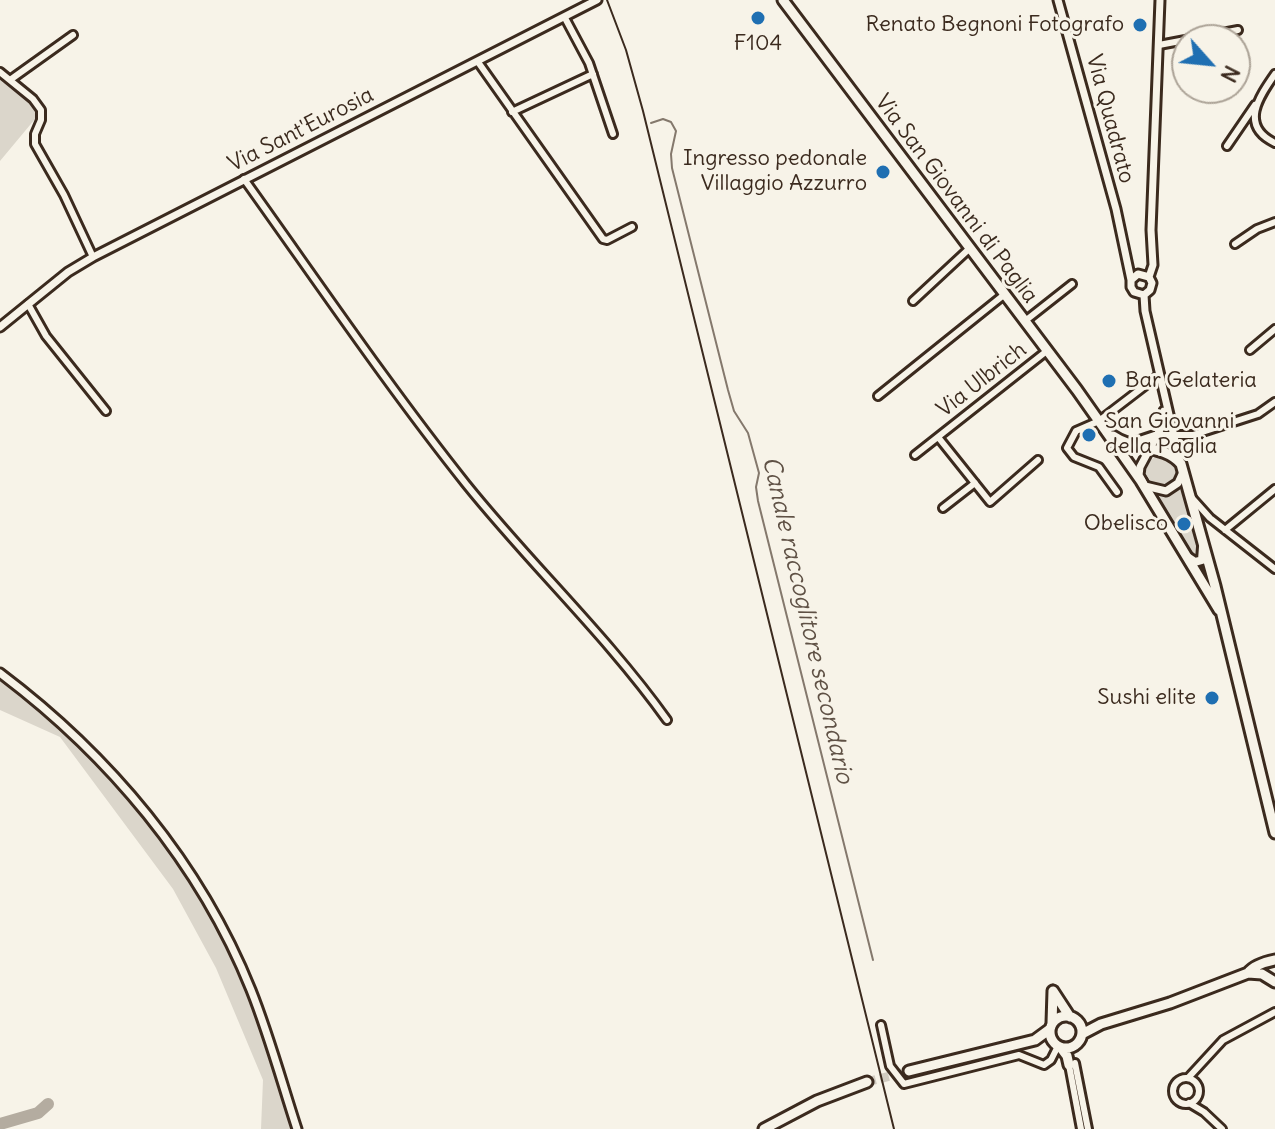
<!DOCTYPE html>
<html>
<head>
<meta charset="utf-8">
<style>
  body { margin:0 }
  #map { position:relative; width:1275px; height:1129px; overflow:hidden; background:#f7f3e8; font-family:Delius,sans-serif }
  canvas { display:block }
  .north { position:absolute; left:1171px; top:24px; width:80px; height:80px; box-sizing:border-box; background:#f7f3e8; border:2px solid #aca397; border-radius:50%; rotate:117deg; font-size:22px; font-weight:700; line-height:32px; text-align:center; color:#3b2a1e }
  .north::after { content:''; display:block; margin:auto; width:28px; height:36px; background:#1f6fb2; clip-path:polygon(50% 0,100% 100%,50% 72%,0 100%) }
</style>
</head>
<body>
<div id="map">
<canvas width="1275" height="1129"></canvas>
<div class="north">N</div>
</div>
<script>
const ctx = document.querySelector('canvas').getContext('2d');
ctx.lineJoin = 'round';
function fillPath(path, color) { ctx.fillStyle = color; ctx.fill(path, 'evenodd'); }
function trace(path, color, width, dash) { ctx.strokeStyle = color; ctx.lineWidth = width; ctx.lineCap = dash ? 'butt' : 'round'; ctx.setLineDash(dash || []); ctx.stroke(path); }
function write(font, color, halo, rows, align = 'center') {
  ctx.font = font + ' Delius,sans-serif'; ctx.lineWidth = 6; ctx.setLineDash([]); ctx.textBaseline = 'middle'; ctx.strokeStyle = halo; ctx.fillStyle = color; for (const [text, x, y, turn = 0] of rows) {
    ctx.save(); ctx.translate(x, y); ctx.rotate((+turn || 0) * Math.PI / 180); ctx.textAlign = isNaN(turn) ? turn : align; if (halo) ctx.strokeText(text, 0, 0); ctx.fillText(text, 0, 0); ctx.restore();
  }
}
fillPath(new Path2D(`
  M0,75L40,113L0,161Z
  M1145 472a16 16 0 1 1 32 0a16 16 0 1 1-32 0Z
  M1177,489L1182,491L1199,554L1195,558L1158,500L1161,495Z
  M0,676C82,739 153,812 201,903C211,921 224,937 233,956C260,1010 275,1071 294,1129H261L263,1080L216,968L173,889L60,737L0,710Z`), '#dbd6cb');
trace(new Path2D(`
  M651,123L663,119L671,122L676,131L671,154L672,168L728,390L734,411L748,433L759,473L756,487L758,501L873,960`), '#84786c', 2);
trace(new Path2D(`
  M0,1124L38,1113L48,1104`), '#b4aca0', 12);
trace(new Path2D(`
  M867,1082L909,1071`), '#d1cbc0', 9, [9, 4.5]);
const minor = new Path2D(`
  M565,18L589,63L613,134
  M1159,45L1238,30
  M478,62L603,239L607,240L632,227
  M0,72L33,99L41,110V120L35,134V144L64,195L93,257
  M1275,74C1259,97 1239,126 1275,143
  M10,80L73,35
  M512,112L593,74
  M1227,146L1255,105
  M244,179C317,281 388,386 466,484C531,565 607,636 667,720
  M1235,244L1257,229L1275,222
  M913,301L970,248
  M28,304L46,336L106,411
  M1025,321L1072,284
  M1250,350L1275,329
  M878,396L1005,294
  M1156,435H1193L1258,414L1275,402
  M938,437L990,502L1038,460
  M915,455L1048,350
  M1117,492L1099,467L1074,457L1067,448L1076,431L1099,421L1159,375
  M1192,498L1210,518L1275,569
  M943,508L975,483
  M1225,530L1275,489
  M881,1025L890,1066L904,1084L1019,1055L1044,1065L1051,1060L1058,1046
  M1075,1063L1088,1129
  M1069,1065L1081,1129
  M1188,1078L1223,1040L1275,1012
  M1173 1091a13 13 0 1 1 26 0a13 13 0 1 1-26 0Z
  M1189,1103L1204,1112L1222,1129`);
const tertiary = new Path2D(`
  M1058,0L1116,209L1131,280
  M1149,277L1153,265L1151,230L1160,0
  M1149,277L1152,283L1150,290L1144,295L1145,311L1180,462
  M1144,295L1134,292L1131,287V280L1138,274L1149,277
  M0,327L68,272L93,257L597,0
  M1164,411L1163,424L1140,467L1139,475L1145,486L1166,491L1178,483L1183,472
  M1132,443L1156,435
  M0,673C109,755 200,863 251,990C269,1035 282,1083 297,1129`);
const secondary = new Path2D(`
  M1189,558L1195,562L1202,560L1203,547`);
const primary = new Path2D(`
  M783,0L1077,390L1141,481L1219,610
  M1113,436C1134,451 1164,444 1181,464L1215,586L1275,833
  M1248,973L1262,974L1275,982
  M1053,991L1070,1017
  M1050 1032a16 16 0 1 1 32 0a16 16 0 1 1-32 0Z
  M1052,1023L1053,991
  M1082,1034L1101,1024L1170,1003L1248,973C1254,965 1265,962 1275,960
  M1061,1048L1067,1056L1069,1065
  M909,1071L1035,1040L1050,1029
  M764,1129L817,1101L867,1082`);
trace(minor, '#3b2a1e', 12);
trace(tertiary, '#3b2a1e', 13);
trace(secondary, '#3b2a1e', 14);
trace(primary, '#3b2a1e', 15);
trace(minor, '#f7f3e8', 6);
trace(tertiary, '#f7f3e8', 7);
trace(secondary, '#f7f3e8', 8);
trace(primary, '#f7f3e8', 9);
trace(new Path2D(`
  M607,0L626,50L643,111L894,1129`), '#3b2a1e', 2);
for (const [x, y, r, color] of [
  [758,18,8,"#1f6fb2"],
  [1140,25,8,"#1f6fb2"],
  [883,172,8,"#1f6fb2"],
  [1109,381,8,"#1f6fb2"],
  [1089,435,8,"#1f6fb2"],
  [1184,524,8,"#1f6fb2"],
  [1212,698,8,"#1f6fb2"]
]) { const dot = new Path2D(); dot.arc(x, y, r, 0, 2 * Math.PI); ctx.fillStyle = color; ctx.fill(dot); trace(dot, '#f7f3e8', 3); }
write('22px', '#3b2a1e', '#f7f3e8', [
  ["Renato Begnoni Fotografo",1124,25],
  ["F104",758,44,"center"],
  ["Ingresso pedonale",867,159],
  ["Villaggio Azzurro",867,184],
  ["Bar Gelateria",1125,381,"left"],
  ["San Giovanni",1105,422,"left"],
  ["della Paglia",1105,447,"left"],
  ["Obelisco",1168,524],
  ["Sushi elite",1196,698]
], 'right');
write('22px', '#3b2a1e', '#f7f3e8', [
  ["Via Quadrato",1110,119,75],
  ["Via Sant'Eurosia",301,130,-27],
  ["Via San Giovanni di Paglia",956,199,53],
  ["Via Ulbrich",982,380,-38]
]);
write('italic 24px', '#5f5145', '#f7f3e8', [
  ["Canale raccoglitore secondario",807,620,77]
]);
</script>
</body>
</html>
